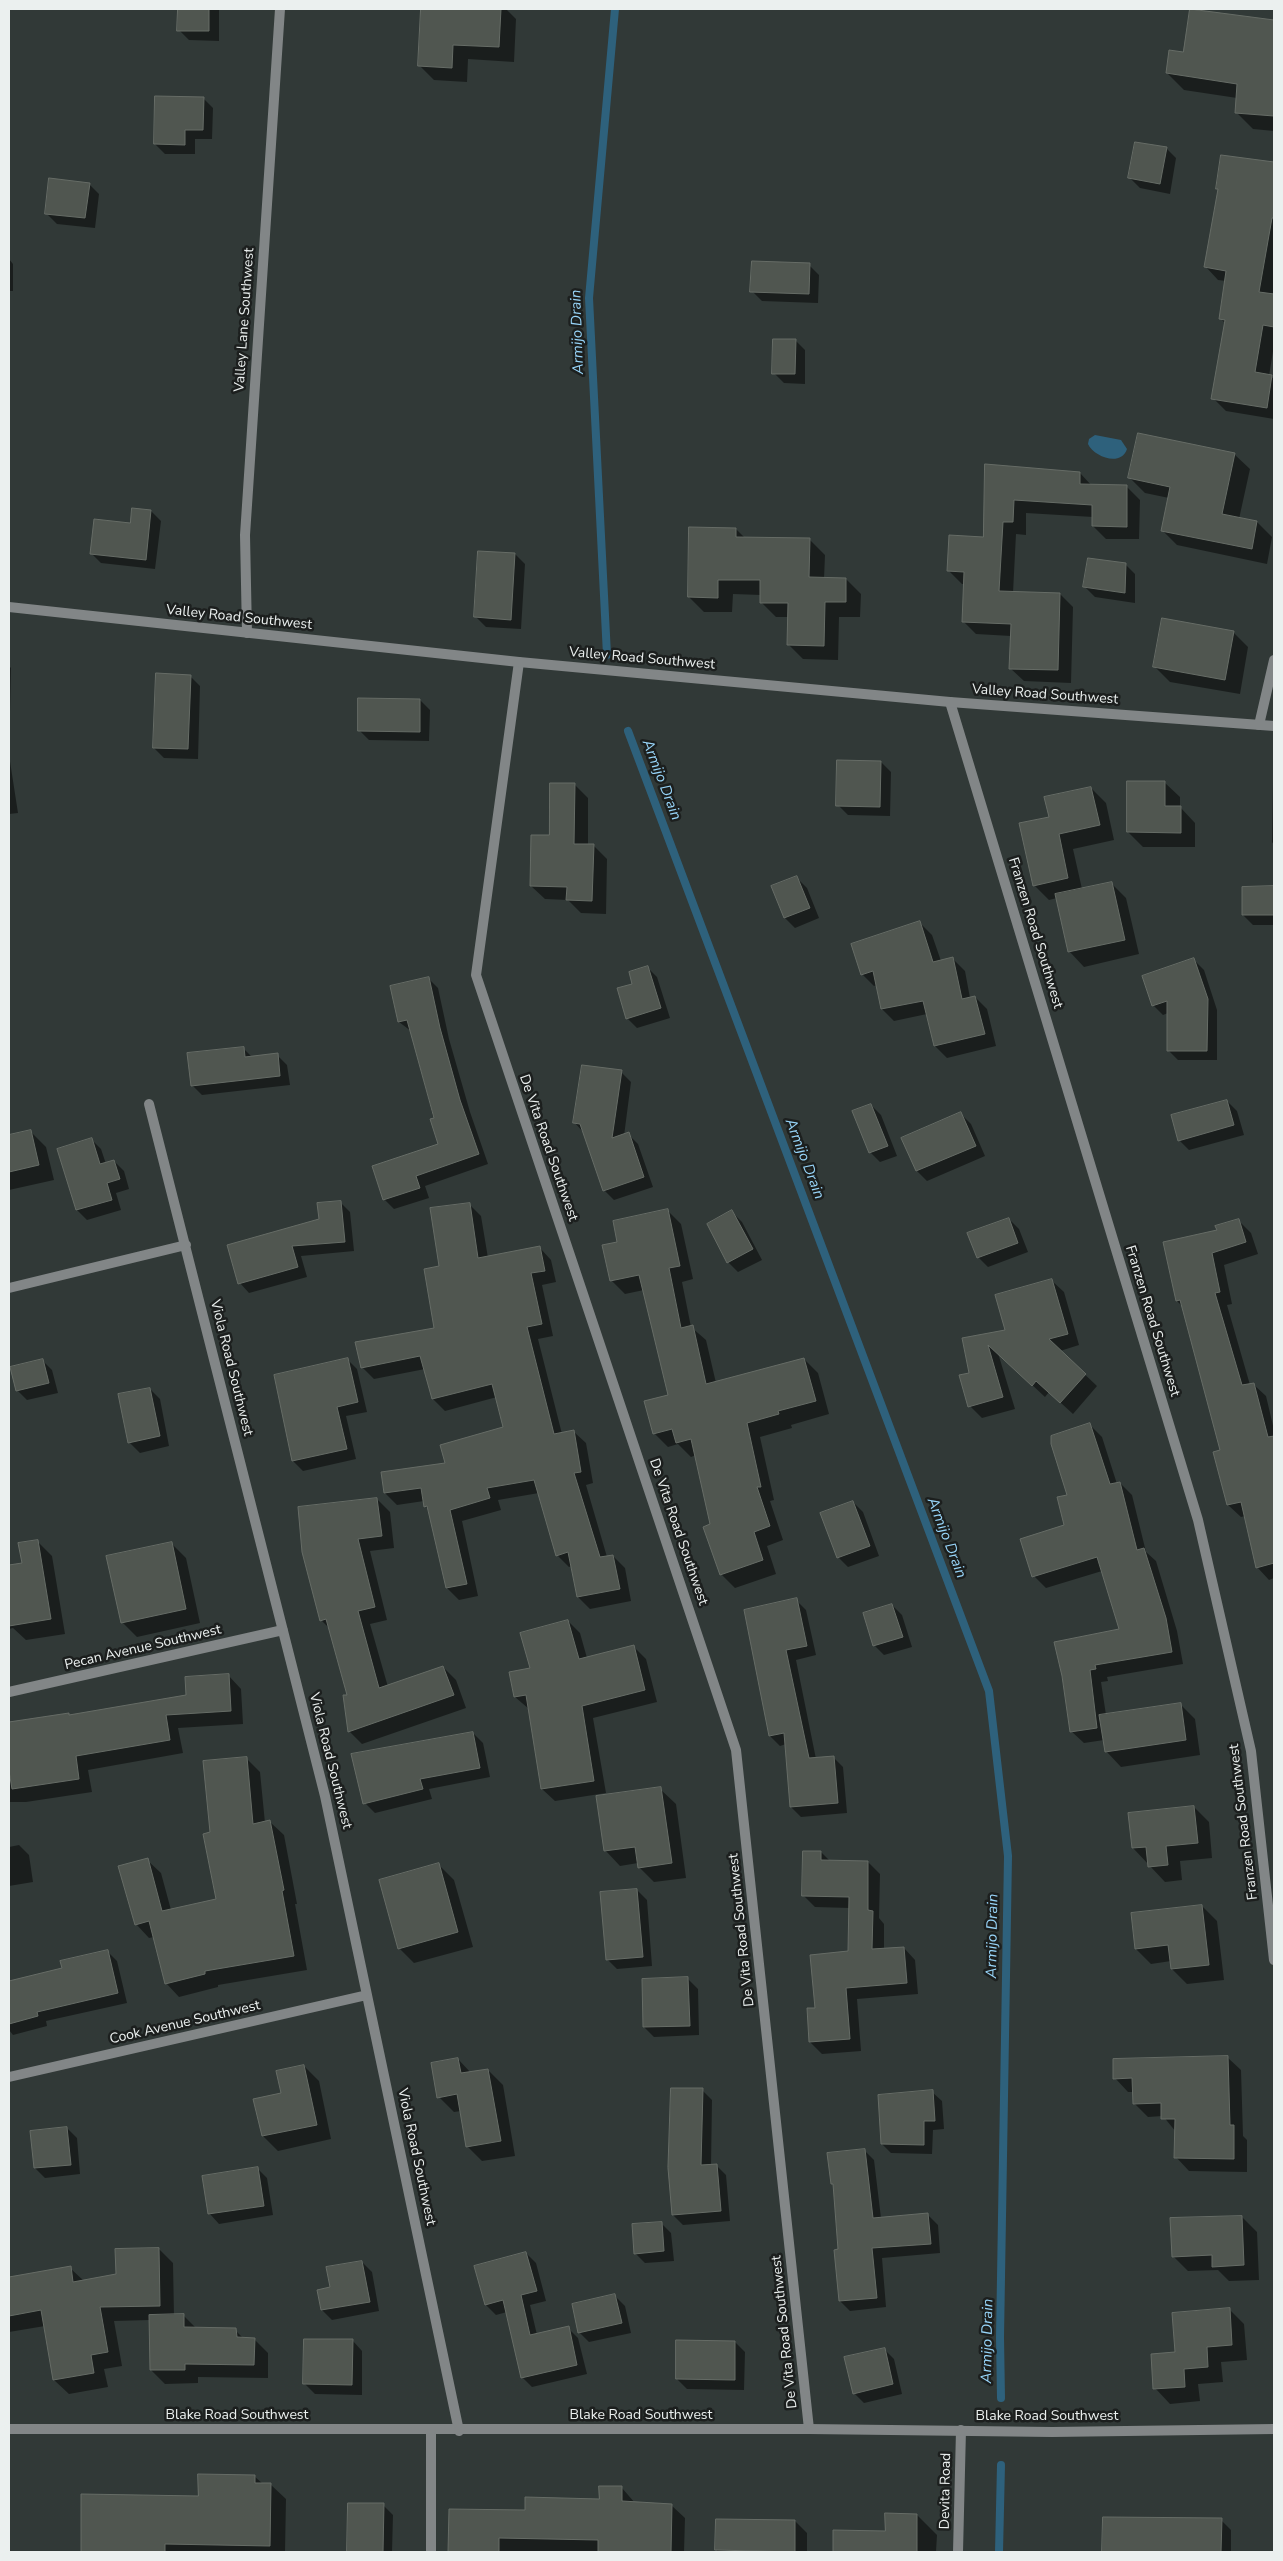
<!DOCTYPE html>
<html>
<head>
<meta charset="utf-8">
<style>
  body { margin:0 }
  #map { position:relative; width:1283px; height:2561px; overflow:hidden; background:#313937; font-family:"Nunito Sans",sans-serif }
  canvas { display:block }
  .frame { position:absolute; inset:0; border:10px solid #ebf0ef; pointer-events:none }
</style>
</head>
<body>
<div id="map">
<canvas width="1283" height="2561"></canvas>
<div class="frame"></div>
</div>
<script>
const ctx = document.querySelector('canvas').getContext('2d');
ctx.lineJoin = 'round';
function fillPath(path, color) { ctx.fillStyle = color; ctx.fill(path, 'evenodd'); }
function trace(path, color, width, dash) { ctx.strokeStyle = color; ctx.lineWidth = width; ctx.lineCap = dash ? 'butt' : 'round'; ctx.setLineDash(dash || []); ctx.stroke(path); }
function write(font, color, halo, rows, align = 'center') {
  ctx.font = font + ' "Nunito Sans",sans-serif'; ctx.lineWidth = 5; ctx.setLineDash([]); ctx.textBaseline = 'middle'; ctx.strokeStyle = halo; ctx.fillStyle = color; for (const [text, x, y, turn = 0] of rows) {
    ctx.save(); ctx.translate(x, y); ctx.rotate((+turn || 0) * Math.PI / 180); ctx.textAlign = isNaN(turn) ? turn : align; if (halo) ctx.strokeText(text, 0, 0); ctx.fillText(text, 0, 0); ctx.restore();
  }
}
fillPath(new Path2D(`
  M1095,435L1121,440L1127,449C1121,467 1094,457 1088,444L1089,439Z`), '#2e617c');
fillPath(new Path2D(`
  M179,9H219V41L189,40L179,30Z
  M422,9H506L516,19L514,62L468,59L467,82L434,80L419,65Z
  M1191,9L1273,21L1274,12V131L1253,129L1236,112L1237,98L1184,90L1167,73L1184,54Z
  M203,98L213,108L212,139H195V154H165L155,144Z
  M1166,148L1176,158L1170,194L1140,188L1130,178Z
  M1222,156L1274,164V345L1269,376L1274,379V419L1226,411L1213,398L1226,324L1221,319L1226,281L1218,280L1206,267L1219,190L1217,189Z
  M89,184L99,194L95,228L57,224L47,214Z
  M9,259L13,264V291H9Z
  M809,265L819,275L818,303L762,301L752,291Z
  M795,340L805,350V384L784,383L774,373Z
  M1234,454L1250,469L1239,519L1257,522L1272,537L1267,564L1177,545L1162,530L1169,498L1145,493L1130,478Z
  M986,465L1080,473L1092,486L1127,487L1140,500L1139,539H1106L1093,526V517L1026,513V535L1016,534L1013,593L1060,594L1073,607L1071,683L1024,681L1010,668L1011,636L976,634L963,621L965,584H962L949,571L984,538Z
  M151,511L161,521L155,569L101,563L91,553Z
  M736,529L745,538L810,540L825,555L824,579H846L861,594L860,617H839L838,660L803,659L788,644L789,617H776L761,602V595L733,594L732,612H704L689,597Z
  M515,554L525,564L521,629L486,627L476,617Z
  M1125,564L1135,574V603L1095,597L1085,587Z
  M1233,632L1248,647L1240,694L1170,682L1154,666Z
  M9,666L11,668L9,755L18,813L9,814Z
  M190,676L200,686L198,759L164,758L154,748Z
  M420,700L430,710L429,741L369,740L359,730Z
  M881,762L891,772L890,816L848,815L838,805Z
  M1164,782L1180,797V807L1195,823V847H1143L1128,832Z
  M1273,783H1274V845L1272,842Z
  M575,785L588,798V845L594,846L607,859L606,914L581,913L568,900L545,899L531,886Z
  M1091,788L1106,803L1114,840L1073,849L1082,889L1111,883L1126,898L1139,954L1084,967L1069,951L1057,898L1049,900L1034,885L1050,818Z
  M797,878L807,888L819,918L795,928L785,918L773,887Z
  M1243,888H1274V925H1253L1243,915Z
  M920,923L932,935L941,961L953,959L965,971L970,998L975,997L987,1009L996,1046L947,1058L935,1046L927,1014L894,1021L882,1009L877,985L874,986L862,974Z
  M1194,960L1204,970L1217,1010V1060H1178L1168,1050V1013L1163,1015L1153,1005Z
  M647,967L657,977L670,1018L637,1028L627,1018L634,985Z
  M428,978L438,988L449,1039L470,1112L488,1164L425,1186L429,1198L394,1209L384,1199L440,1144L411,1031L399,1022Z
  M243,1048L252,1057L277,1055L287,1065L290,1085L202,1095L192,1085Z
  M621,1072L631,1082L624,1136L628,1134L638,1144L653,1187L614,1200L604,1190L584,1133L575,1123Z
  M1227,1101L1237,1111L1244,1135L1189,1150L1179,1140Z
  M871,1105L881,1115L897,1156L880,1162L870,1152Z
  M961,1114L971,1124L985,1156L927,1181L917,1171L903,1139Z
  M31,1132L46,1147L54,1180L9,1190V1137Z
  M91,1139L101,1149L106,1164L114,1161L124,1171L129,1189L116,1193L121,1210L87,1220L77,1210L59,1150Z
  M340,1202L350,1212L354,1251L301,1256L307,1277L249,1293L240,1283Z
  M469,1204L481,1216L488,1258L540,1248L551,1260L556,1282L542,1285L553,1336L538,1339L562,1434L574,1432L586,1443L593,1483L586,1485L607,1557L613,1556L625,1568L631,1601L590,1609L578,1597L572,1566L569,1567L557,1555L539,1493L498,1500L501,1510L462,1521L478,1596L459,1600L447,1588L430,1511L425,1506L424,1501L397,1505L385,1493L447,1464L505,1427L497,1397L445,1411L433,1399L425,1369L374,1379L362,1367L436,1329L440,1267Z
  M667,1210L681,1224L693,1279L682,1282L691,1327L706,1340L716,1383L804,1359L818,1373L829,1414L791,1425L792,1428L760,1437L774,1500L770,1501L783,1540L767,1546L776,1574L735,1588L721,1574L696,1455L691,1457L678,1444L668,1447L654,1433L670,1395L644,1290L625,1294L612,1281L619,1243Z
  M732,1212L742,1222L762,1260L738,1272L728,1262Z
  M1009,1219L1019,1229L1028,1252L988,1267L978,1257Z
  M1238,1220L1251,1233L1258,1254L1224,1265L1232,1304L1227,1305L1250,1385L1253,1384L1266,1396L1274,1430V1578L1269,1580L1257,1567L1245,1516L1241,1517L1228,1505L1214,1452L1221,1451L1183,1307L1177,1301L1218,1231Z
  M1051,1280L1064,1292L1079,1345L1060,1351L1097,1386L1073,1414L1049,1392L1045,1397L998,1353L1015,1409L982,1418L970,1406V1374L964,1339L1007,1331Z
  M347,1359L357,1369L367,1412L346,1416L356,1459L303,1471L293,1461Z
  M42,1360L52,1370L58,1393L27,1400L17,1390Z
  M150,1389L160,1399L169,1446L140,1453L130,1443L119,1395Z
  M1090,1425L1102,1437L1117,1484L1120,1483L1132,1495L1146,1552L1156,1561L1177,1631L1183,1664L1107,1677L1108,1681L1101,1682L1106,1715L1180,1704L1195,1719L1200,1755L1121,1767L1106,1751L1104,1740L1084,1743L1071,1731L1064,1676L1120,1630L1102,1571L1046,1588L1034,1576L1065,1526L1069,1496Z
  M377,1499L390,1512L394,1548L370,1551L387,1620L370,1624L388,1687L443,1667L456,1680L466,1708L362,1744L349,1731L348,1696L329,1628L321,1620L304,1552Z
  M853,1502L863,1512L879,1556L848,1567L838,1557Z
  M37,1541L52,1556L65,1634L26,1640L13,1628L9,1629V1566L23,1564Z
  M171,1543L186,1558L200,1623L137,1637L122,1622Z
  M796,1600L806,1610L816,1655L796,1660L816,1759L833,1757L843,1767L847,1813L801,1817L791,1807L786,1744L780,1746L770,1736L746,1611Z
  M892,1605L902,1615L912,1647L884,1655L874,1645Z
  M568,1621L580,1633L587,1658L634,1647L646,1659L657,1702L593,1718L606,1793L555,1801L542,1789L529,1709L515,1697L531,1669Z
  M228,1675L241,1689L243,1724L178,1728L183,1753L88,1770L92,1792L26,1802H9V1723L68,1714L70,1716L188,1696Z
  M473,1733L483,1743L490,1777L429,1789L432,1799L375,1813L365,1803Z
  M246,1758L260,1772L265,1823L270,1822L284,1835L297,1904H295L307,1970L218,1985V1987L179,1997L166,1983L154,1937L149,1938L136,1924L147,1860L161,1873L171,1910L217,1900L212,1833Z
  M660,1789L676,1804L686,1878L654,1882L639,1867L638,1863L620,1866L605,1850Z
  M1194,1807L1209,1822L1212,1858L1180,1861L1182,1880L1165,1882L1133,1848Z
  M19,1845L29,1855L33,1882L9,1886V1847Z
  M821,1852L830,1861L868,1862L880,1874L879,1918L884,1924V1950L904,1948L915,1960L918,1994L857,1999L861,2051L822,2054L810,2042L816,2009L849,1953L850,1908L815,1907L803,1895Z
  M439,1865L454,1880L473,1947L414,1963L399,1948Z
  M637,1890L647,1900L652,1966L617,1969L607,1959Z
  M1202,1906L1217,1921L1224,1980L1187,1984L1172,1969L1171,1961L1151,1964L1136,1949Z
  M107,1951L117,1961L127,2003L46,2021L47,2026L13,2035L9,2030V1983L63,1969Z
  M688,1979L698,1989L699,2035L654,2037L644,2027Z
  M1227,2057L1241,2070L1243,2136L1247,2140V2172L1189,2171L1176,2157V2132L1163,2116L1148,2117L1134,2103V2092H1128L1115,2078Z
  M458,2059L471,2073L488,2070L503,2085L515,2156L482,2161L467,2146L461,2111L454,2112L439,2097Z
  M304,2066L319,2081L331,2139L278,2151L263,2136L282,2094Z
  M702,2090L712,2100L711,2166L716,2165L726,2175L730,2221L683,2225L673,2215Z
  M932,2092L942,2101L944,2129L933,2130L932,2154L891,2153L882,2144Z
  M67,2128L77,2138L80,2174L45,2178L35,2168Z
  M864,2150L874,2160L881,2218L928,2215L938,2225L940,2253L882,2258L886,2307L850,2311L840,2301V2250L835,2186L832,2183Z
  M257,2168L267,2178L273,2215L219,2224L210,2214L203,2177Z
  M1242,2217L1257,2232L1259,2280L1229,2281L1218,2270L1188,2271L1173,2256Z
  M661,2223L671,2233L674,2261L645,2263L635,2253Z
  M159,2249L173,2263L174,2316H184L197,2329L235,2330L244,2339H254L268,2353V2378L198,2377V2383L165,2384L151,2370L150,2320L114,2321L122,2366L104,2369L108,2387L69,2394L54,2380L45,2326L9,2332V2279L70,2268L84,2281L117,2275Z
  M526,2253L536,2263L546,2301L530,2305L537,2335L568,2328L578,2338L587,2374L532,2387L522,2377L507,2312L496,2315L486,2305Z
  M362,2262L372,2272L379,2311L332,2320L322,2310L331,2288Z
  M615,2296L625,2306L631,2333L589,2342L579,2332Z
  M1229,2309L1244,2324L1247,2360L1221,2362L1223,2382L1198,2384L1200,2401L1170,2404L1155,2388L1177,2353Z
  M353,2341L362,2351V2395L315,2394L305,2384Z
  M735,2342L745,2352L744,2390L687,2389L677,2379Z
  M884,2349L894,2359L902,2394L864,2403L854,2393Z
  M254,2476L263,2484H270L286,2499L285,2552H82L83,2496L199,2497Z
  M622,2488L635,2503L671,2505L685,2518L684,2552H450V2510L526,2511L600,2500Z
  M349,2504L383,2505L393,2515L392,2552H348Z
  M917,2515L937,2535L936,2552H834V2531L886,2532Z
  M1104,2518L1221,2520L1231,2530V2552H1103Z
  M717,2520L795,2521L807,2533V2552H717Z`), '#0007');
trace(new Path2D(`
  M607,655L589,298L615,9
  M628,731L989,1691L1008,1856L1000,2337L1001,2398
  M999,2552L1001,2465`), '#2e617c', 8);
const building = new Path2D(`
  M178,9H209V31H177Z
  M421,9H501L499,47L453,45L452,68L418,66Z
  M1190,9L1274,20V116L1235,113L1237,84L1166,73L1169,50L1183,52Z
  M155,96L204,97L203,130H185V145L154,144Z
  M1135,142L1167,147L1160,184L1128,178Z
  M1221,155L1274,162V218H1272L1259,292L1274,294V327L1263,325L1255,372L1272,375L1267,408L1211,399L1225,320L1219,319L1226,271L1204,267L1218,189H1216Z
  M49,178L90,183L85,218L45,214Z
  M752,261L810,263L809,294L750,292Z
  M773,339H796L795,374H772Z
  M1138,433L1235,453L1222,514L1257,521L1252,549L1161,531L1170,487L1128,478Z
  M985,464L1080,472V484L1127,485V527L1092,526V505L1014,500L1013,522H1003L999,591L1060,593L1058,670L1009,669L1011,624L962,622L964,572L947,571L949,535L983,537Z
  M132,508L151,510L146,560L90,554L94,519L130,523Z
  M689,527L736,528V537L810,538L809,577L846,578V602H825L824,646L787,645L788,603H760V580H718V598L688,597Z
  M478,551L515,553L511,620L474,617Z
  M1088,558L1126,563L1125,593L1083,587Z
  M1162,618L1234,631L1225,680L1153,667Z
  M156,673L191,675L188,749L153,748Z
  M358,698L420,699V732L358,731Z
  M837,760L881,761L880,807L836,806Z
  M1127,781H1165V806H1181V833L1127,832Z
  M550,783H575L574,844H594L592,901L566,900L567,887L530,886L531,835H549Z
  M1091,787L1100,825L1059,834L1068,878L1033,886L1019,823L1049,817L1044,797Z
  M797,876L810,908L784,918L771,886Z
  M1112,882L1125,940L1068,952L1055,894Z
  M1274,886V915H1242V887Z
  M920,921L933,962L953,957L962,999L975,996L985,1034L934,1046L923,1001L881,1009L873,971L861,975L851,944Z
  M1194,958L1208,999L1207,1051H1167V1001L1152,1006L1142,976Z
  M648,966L661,1008L626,1019L617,988L632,984L629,972Z
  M429,977L440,1028L460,1100L479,1154L416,1176L420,1188L383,1200L372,1166L438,1144L430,1119L434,1118L407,1020L398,1022L390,986Z
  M244,1047L245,1057L278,1053L280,1076L191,1086L187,1053Z
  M582,1065L622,1070L612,1138L629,1132L644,1177L603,1191L580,1124L573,1123Z
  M1227,1100L1234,1125L1178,1141L1171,1115Z
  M871,1104L888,1146L869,1153L852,1111Z
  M961,1112L976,1146L916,1171L901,1138Z
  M31,1130L39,1165L9,1172V1135Z
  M92,1138L100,1164L114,1160L120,1179L107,1183L112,1200L76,1210L57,1149Z
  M341,1201L345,1242L292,1246L298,1267L238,1284L227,1245L319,1219L317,1203Z
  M470,1203L478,1258L540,1246L545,1271L531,1273L542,1324L527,1327L554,1434L574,1430L581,1472L574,1473L600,1557L613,1555L620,1589L577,1597L568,1552L556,1556L534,1480L487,1488L490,1498L450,1510L467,1584L446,1588L427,1506L424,1507L421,1488L384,1493L381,1472L445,1463L440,1445L503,1427L492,1384L432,1399L420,1356L361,1368L355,1342L434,1328L424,1269L439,1266L430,1208Z
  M668,1209L680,1266L669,1268L681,1328L693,1325L706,1384L804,1358L816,1401L778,1411L779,1414L747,1423L761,1487H757L770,1526L754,1532L763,1560L720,1575L703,1527L710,1524L691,1439L676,1443L672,1429L653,1434L644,1401L668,1395L639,1275L610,1281L602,1245L617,1242L613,1221Z
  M732,1210L753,1249L727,1263L707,1224Z
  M1009,1218L1018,1243L977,1258L967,1233Z
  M1239,1219L1246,1242L1212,1253L1220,1292L1215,1293L1242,1385L1254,1383L1268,1437L1274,1436V1563L1256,1568L1241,1502L1227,1505L1213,1452L1220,1450L1180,1300L1176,1301L1163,1242L1217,1230L1215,1226Z
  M1052,1279L1068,1334L1049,1339L1086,1374L1060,1403L1036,1381L1032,1386L988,1345L1003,1397L968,1407L959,1375L969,1373L962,1338L1005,1330L995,1295Z
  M348,1358L358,1402L337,1407L347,1449L292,1461L274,1375Z
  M43,1359L49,1383L16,1391L10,1367Z
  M150,1388L160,1436L128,1443L118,1394Z
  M1090,1423L1110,1484L1120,1482L1137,1550L1144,1548L1166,1618L1172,1652L1095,1665L1096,1669L1090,1670L1097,1728L1070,1732L1062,1676L1054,1642L1119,1629L1097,1557L1032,1577L1020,1539L1064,1525L1057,1497L1067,1495L1051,1444V1436Z
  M377,1498L382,1536L358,1539L375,1607L358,1611L379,1688L443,1666L454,1695L348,1732L343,1695H347L326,1619L320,1621L302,1552L298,1507Z
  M853,1501L870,1546L837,1558L820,1513Z
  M38,1540L51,1619L9,1626V1565L22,1563L18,1543Z
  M172,1542L186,1609L121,1623L106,1556Z
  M797,1598L807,1646L786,1650L809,1758L834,1756L838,1803L790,1807L784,1733L769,1736L744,1610Z
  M892,1604L903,1637L873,1646L863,1613Z
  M568,1620L579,1659L634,1645L645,1690L582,1706L594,1781L541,1789L526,1695L514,1697L509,1672L530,1668L520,1633Z
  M229,1674L231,1711L166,1715L170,1740L76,1756L79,1779L12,1789L9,1771V1722L69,1713V1715L186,1695L185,1677Z
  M1181,1703L1186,1740L1105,1752L1099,1715Z
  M473,1732L480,1768L420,1779L423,1789L363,1804L351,1754Z
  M247,1757L253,1824L270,1820L284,1890L282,1891L294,1956L205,1971V1974L165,1984L149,1921L135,1925L118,1866L148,1858L162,1911L216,1899L203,1834L210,1832L203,1761Z
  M661,1787L672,1863L638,1868L635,1847L604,1851L596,1796Z
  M1194,1806L1198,1843L1166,1846L1168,1865L1148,1867L1146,1847L1132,1848L1128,1813Z
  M803,1851H821V1860L868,1861V1910L873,1911L872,1949L904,1947L907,1983L846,1988L850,2039L809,2042L807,2008H815L810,1955L848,1951L849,1897L802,1896Z
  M439,1863L458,1932L398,1949L379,1880Z
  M637,1889L643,1957L606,1960L600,1892Z
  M1202,1905L1209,1965L1171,1969L1168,1945L1135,1949L1131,1913Z
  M108,1950L118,1993L37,2012L38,2016L9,2024V1981L62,1968L60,1961Z
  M688,1977L690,2026L643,2027L642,1979Z
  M1228,2056L1230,2125H1234V2159L1174,2158L1175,2119H1161V2103L1133,2104L1132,2078L1113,2079V2059Z
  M458,2058L461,2073L488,2069L501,2141L466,2147L457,2094L437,2098L431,2063Z
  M304,2065L317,2125L262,2136L253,2099L281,2093L276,2071Z
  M671,2088H703L701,2165L717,2164L721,2211L672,2215L668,2168Z
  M933,2090L935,2121H924V2145L881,2144L878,2095Z
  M67,2127L71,2165L34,2168L30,2131Z
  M865,2149L873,2218L928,2213L931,2244L872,2248L877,2298L839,2301L834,2250L838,2249L833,2184H831L827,2153Z
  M258,2167L264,2206L208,2214L202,2176Z
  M1242,2216L1244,2265L1212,2267V2255L1172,2257L1170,2218Z
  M662,2222L664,2251L634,2254L632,2224Z
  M159,2248L160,2306L100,2307L108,2352L91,2355L94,2373L53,2380L41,2310L9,2316V2277L71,2266L73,2282L116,2274L115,2249Z
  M526,2252L537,2291L521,2295L530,2335L569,2326L577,2365L521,2378L503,2300L485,2305L474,2266Z
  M362,2261L370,2302L321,2310L317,2290L330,2287L326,2267Z
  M615,2294L622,2323L578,2333L572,2304Z
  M1230,2308L1232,2345L1207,2347L1208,2367L1184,2369L1185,2387L1153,2389L1151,2354L1175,2352L1172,2313Z
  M184,2314V2327L236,2328L237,2337L255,2338L254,2365L185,2364V2370H150L149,2315Z
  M304,2339H353L352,2385L303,2384Z
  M676,2340L735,2341V2380L676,2379Z
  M885,2348L893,2384L853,2394L844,2357Z
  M198,2474L255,2475V2483H271L270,2546L165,2544V2552H81V2494L198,2496Z
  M599,2486H622V2501L672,2504L671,2552H598V2540L499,2538V2552H448L449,2509L525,2510V2497L599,2499Z
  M348,2503H384L383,2552H347Z
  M885,2513L917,2514V2552H833V2530L885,2531Z
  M1103,2517L1222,2518L1221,2552H1102Z
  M716,2519L795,2520V2552L715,2550Z`);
fillPath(building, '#505650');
trace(building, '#666c66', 1);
trace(new Path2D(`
  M247,633L245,535L280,9`), '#828687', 10);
trace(new Path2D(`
  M519,662L476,975L736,1750L809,2429
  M950,702L1198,1520L1251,1751L1274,1960
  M1259,725L1274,660
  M149,1104L325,1796L459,2431
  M9,1288L186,1245
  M9,1692L283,1630
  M9,2077L367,1995
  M431,2430V2552
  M958,2552L961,2430`), '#828687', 10);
trace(new Path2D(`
  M9,607L519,662L950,702L1274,726
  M9,2429H809L1052,2432L1274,2429`), '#828687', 10);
write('14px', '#ebf0ef', '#1c1f1e', [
  ["Valley Lane Southwest",245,320,-86],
  ["Valley Road Southwest",239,618,6],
  ["Valley Road Southwest",642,659,5],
  ["Valley Road Southwest",1045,695,4],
  ["Franzen Road Southwest",1035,933,73],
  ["De Vita Road Southwest",548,1148,71],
  ["Franzen Road Southwest",1152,1321,73],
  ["Viola Road Southwest",231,1368,76],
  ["De Vita Road Southwest",678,1532,71],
  ["Pecan Avenue Southwest",143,1648,-13],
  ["Viola Road Southwest",330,1761,76],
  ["Franzen Road Southwest",1244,1822,-97],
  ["De Vita Road Southwest",742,1930,-96],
  ["Cook Avenue Southwest",185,2023,-13],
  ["Viola Road Southwest",416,2157,78],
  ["De Vita Road Southwest",785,2332,-96],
  ["Blake Road Southwest",237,2416],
  ["Blake Road Southwest",641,2416],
  ["Blake Road Southwest",1047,2417],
  ["Devita Road",946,2491,-89]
]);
write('italic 15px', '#97d4f8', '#1c1f1e', [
  ["Armijo Drain",578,332,-92],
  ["Armijo Drain",661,780,69],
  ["Armijo Drain",804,1159,69],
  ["Armijo Drain",946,1538,69],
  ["Armijo Drain",993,1936,-89],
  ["Armijo Drain",988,2341,-89]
]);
</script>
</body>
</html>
